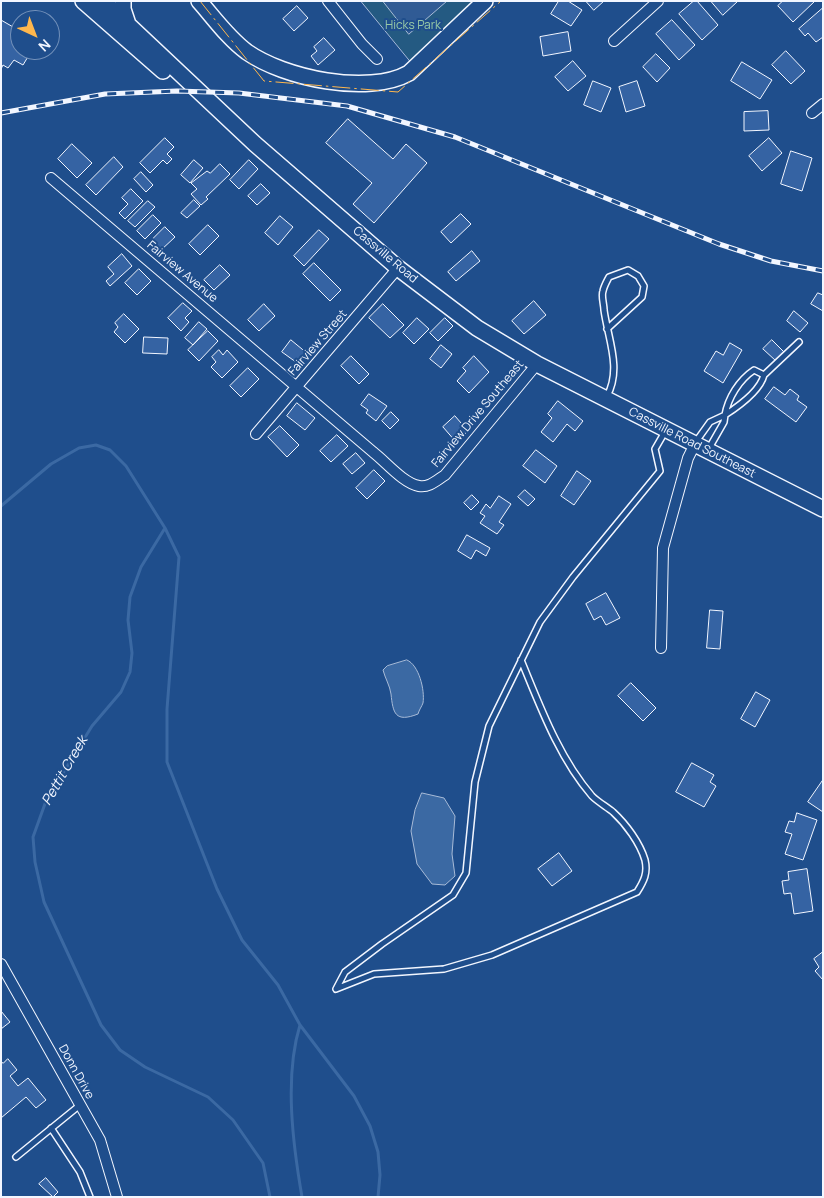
<!DOCTYPE html>
<html>
<head>
<meta charset="utf-8">
<style>
  body { margin:0 }
  #map { position:relative; width:824px; height:1198px; overflow:hidden; background:#1f4e8c; font-family:Manrope,sans-serif }
  canvas { display:block }
  .frame { position:absolute; inset:0; border:2px solid #f2f6ff; pointer-events:none }
  .north { position:absolute; left:10px; top:10px; width:50px; height:50px; box-sizing:border-box; background:#1f4e8c; border:1px solid #7391ba; border-radius:50%; rotate:137deg; font-size:14px; font-weight:700; line-height:20px; text-align:center; color:#f2f6ff }
  .north::after { content:''; display:block; margin:auto; width:18px; height:22px; background:#ffb74d; clip-path:polygon(50% 0,100% 100%,50% 72%,0 100%) }
</style>
</head>
<body>
<div id="map">
<canvas width="824" height="1198"></canvas>
<div class="frame"></div>
<div class="north">N</div>
</div>
<script>
const ctx = document.querySelector('canvas').getContext('2d');
ctx.lineJoin = 'round';
function fillPath(path, color) { ctx.fillStyle = color; ctx.fill(path, 'evenodd'); }
function trace(path, color, width, dash) { ctx.strokeStyle = color; ctx.lineWidth = width; ctx.lineCap = dash ? 'butt' : 'round'; ctx.setLineDash(dash || []); ctx.stroke(path); }
function write(font, color, halo, rows, align = 'center') {
  ctx.font = font + ' Manrope,sans-serif'; ctx.lineWidth = 4; ctx.setLineDash([]); ctx.textBaseline = 'middle'; ctx.strokeStyle = halo; ctx.fillStyle = color; for (const [text, x, y, turn = 0] of rows) {
    ctx.save(); ctx.translate(x, y); ctx.rotate((+turn || 0) * Math.PI / 180); ctx.textAlign = isNaN(turn) ? turn : align; if (halo) ctx.strokeText(text, 0, 0); ctx.fillText(text, 0, 0); ctx.restore();
  }
}
const green = new Path2D(`
  M361,1H473L411,62Z`);
fillPath(green, '#245a82');
trace(green, '#a8bbd7', 1);
const parking = new Path2D(`
  M383,1H447L409,34Z`);
fillPath(parking, '#305b95');
trace(parking, '#a8bbd7', 1);
const water = new Path2D(`
  M407,660C419,665 425,690 423,703C422,706 419,710 418,714C395,723 393,713 391,694C390,686 385,678 383,670L387,666Z
  M422,793L444,798L455,816L452,854L455,876L445,885L432,884L417,864L411,831L415,810Z`);
fillPath(water, '#3b69a3');
trace(water, '#a8bbd7', 1);
trace(new Path2D(`
  M1,506L51,464L79,448L96,445L110,450L126,466L165,528L179,557L167,709V762L217,889L242,940L278,985L300,1025L354,1096L370,1126L378,1152L380,1175L378,1197
  M165,528L141,567L130,597L128,620L132,653L130,672L121,692L92,726L46,801L33,837L35,862L44,902L101,1025L120,1050L145,1067L208,1097L233,1120L263,1163L270,1197
  M300,1025C284,1077 293,1145 302,1197`), '#3b69a3', 3);
const building = new Path2D(`
  M559,1H568L582,10L571,26L551,14Z
  M586,1H604L594,10Z
  M694,1H697L718,25L702,40L679,14Z
  M711,1H738L723,15Z
  M783,1H815L793,22L778,6Z
  M297,6L308,18L294,31L283,19Z
  M823,8V37L816,42L808,33L805,36L799,29Z
  M1,20L20,31V50H32L23,65L14,60L8,68L3,65L1,69Z
  M672,20L695,45L679,60L656,34Z
  M568,32L571,51L543,56L540,37Z
  M324,38L335,50L318,65L311,56L317,51L314,47Z
  M786,51L805,71L791,84L772,65Z
  M656,54L670,68L657,82L643,67Z
  M573,61L586,76L568,91L555,77Z
  M742,62L772,80L760,99L731,81Z
  M593,81L611,88L601,112L584,105Z
  M637,81L645,106L626,112L619,87Z
  M768,111L769,130L744,131V112Z
  M348,119L393,159L406,144L427,163L374,223L353,204L372,183L326,143Z
  M165,138L174,147L167,154L172,159L167,164L163,160L150,173L140,163Z
  M769,138L782,153L762,171L749,156Z
  M72,144L92,163L77,178L58,159Z
  M791,151L812,158L802,191L781,184Z
  M114,157L123,167L96,195L86,185Z
  M194,160L203,168L190,183L181,175Z
  M249,160L258,169L239,189L230,180Z
  M220,164L230,174L206,197L208,199L201,205L191,194L197,189L191,183L207,171L210,173Z
  M141,172L153,185L146,192L134,179Z
  M261,184L270,193L257,205L248,196Z
  M131,189L143,201L125,219L119,213L128,204L122,198Z
  M194,200L200,206L187,218L181,213Z
  M148,201L155,207L135,227L128,221Z
  M461,214L471,224L451,243L441,232Z
  M153,215L161,223L145,239L137,231Z
  M280,216L293,227L278,245L265,233Z
  M208,225L219,236L200,255L189,244Z
  M165,227L175,237L160,251L150,242Z
  M319,230L329,239L304,266L294,256Z
  M472,251L480,261L456,281L448,272Z
  M122,254L132,266L110,286L106,281L114,274L108,267Z
  M314,263L341,290L330,301L303,274Z
  M220,265L230,275L214,290L204,280Z
  M139,269L151,281L137,295L125,283Z
  M818,293L823,295V311L811,304Z
  M534,301L546,315L524,334L512,321Z
  M183,303L192,311L185,318L189,322L181,331L168,318Z
  M264,304L275,316L259,331L248,320Z
  M383,304L404,325L390,338L369,318Z
  M794,311L808,323L800,332L787,321Z
  M124,314L139,329L125,343L114,332L118,327L115,323Z
  M417,318L429,329L414,344L403,333Z
  M445,318L453,326L438,341L430,333Z
  M199,322L207,329L193,345L185,338Z
  M208,331L218,341L199,361L188,350Z
  M144,337L168,338L167,354L143,353Z
  M291,340L308,354L300,365L282,352Z
  M772,340L785,353L776,361L763,349Z
  M730,343L742,350L723,383L704,371L716,351L723,355Z
  M441,345L452,354L441,368L430,359Z
  M219,350L223,355L227,350L238,362L222,378L211,367L216,362L212,357Z
  M351,356L369,374L359,384L341,366Z
  M474,356L489,372L469,393L457,381L466,371L463,368Z
  M248,368L259,379L241,397L230,386Z
  M774,387L785,395L790,389L799,396L797,400L807,407L796,422L765,399Z
  M369,394L387,406L376,421L366,413L368,410L361,405Z
  M558,401L583,421L575,431L567,424L553,442L541,432L552,418L548,414Z
  M297,403L315,418L305,430L287,416Z
  M391,412L399,420L390,429L382,421Z
  M455,416L468,431L456,442L443,427Z
  M280,426L299,445L287,457L268,437Z
  M337,435L348,446L331,462L320,451Z
  M536,450L557,466L545,483L523,466Z
  M356,453L365,463L352,474L343,464Z
  M374,470L385,481L367,499L356,488Z
  M577,471L591,481L574,505L561,496Z
  M525,490L535,499L528,506L518,497Z
  M472,495L479,502L471,510L464,503Z
  M499,496L511,504L499,522L504,525L497,534L480,523L485,516L480,513L486,504L490,508Z
  M467,535L490,548L486,556L476,550L471,559L458,551Z
  M606,593L620,618L606,625L601,616L594,620L586,604Z
  M710,610L723,611L720,649L707,648Z
  M631,683L656,708L643,721L618,696Z
  M756,692L770,700L755,727L741,719Z
  M692,763L714,775L710,782L716,786L704,807L676,792Z
  M823,780V812L808,802Z
  M797,813L817,820L803,860L785,854L792,834L785,832L789,821L794,822Z
  M559,853L572,871L552,886L538,869Z
  M807,869L813,911L794,914L791,893L784,894L782,881L789,880L788,872Z
  M823,952V980L815,971L819,967L814,959Z
  M1,1011L10,1022L1,1029Z
  M8,1059L17,1070L10,1076L18,1086L28,1078L46,1100L36,1108L26,1097L1,1118V1062L3,1063Z
  M46,1178L58,1192L53,1197L39,1184Z`);
fillPath(building, '#3563a3');
trace(building, '#f2f6ff', 1);
const lane = new Path2D(`
  M607,396C622,369 608,339 604,310C604,304 601,296 603,291C604,286 607,281 609,277L628,270L638,276L644,286L642,297L607,329
  M725,415C739,406 760,391 764,375L799,342
  M725,415C728,398 739,380 754,370L764,375
  M695,443L710,422L725,415L724,422L708,450
  M521,660C540,706 559,758 592,796C598,802 607,807 613,812C626,824 640,843 645,860C648,873 644,881 637,892L492,955L444,969L374,974L336,989L345,972L382,944L453,895L466,873L475,782L489,726L540,622L573,577L660,471L655,449L666,430
  M51,1128L80,1172L90,1197
  M16,1157L80,1105`);
const street = new Path2D(`
  M328,1L362,44L377,59
  M614,41L658,1
  M812,113L823,104
  M51,178L373,452C386,462 403,483 419,486C429,488 437,480 445,475L537,364
  M256,434L398,268
  M661,648L663,548L688,458L695,444
  M1,964L100,1140L117,1197`);
const secondary = new Path2D(`
  M83,1L163,71
  M103,1L255,144L398,268L477,328L537,364L823,509
  M123,1V9L128,24
  M199,1C214,18 228,38 247,52C284,78 368,96 409,73L485,1`);
trace(lane, '#f2f6ff', 8);
trace(street, '#f2f6ff', 12);
trace(secondary, '#f2f6ff', 18);
trace(lane, '#1f4e8c', 5);
trace(street, '#1f4e8c', 10);
trace(secondary, '#1f4e8c', 15);
const rail = new Path2D(`
  M1,113L105,94L177,91L239,93L347,106L455,137L719,244L771,261L823,271`);
trace(rail, '#f2f6ff', 5);
trace(rail, '#1f4e8c', 3, [9]);
trace(new Path2D(`
  M200,1L264,81L398,92L501,1`), '#ffb74d', 1, [18, 4, 2.5, 4]);
write('12px', '#97c8a6', '#1f4e8c', [
  ["Hicks Park",413,26]
]);
write('12px', '#f2f6ff', '#1f4e8c', [
  ["Cassville Road",385,255,40],
  ["Fairview Avenue",182,272,40],
  ["Fairview Street",318,343,-49],
  ["Fairview Drive Southeast",478,414,-50],
  ["Cassville Road Southeast",692,443,27],
  ["Donn Drive",76,1072,61]
]);
write('italic 14px', '#f2f6ff', '#1f4e8c', [
  ["Pettit Creek",65,771,-60]
]);
</script>
</body>
</html>
